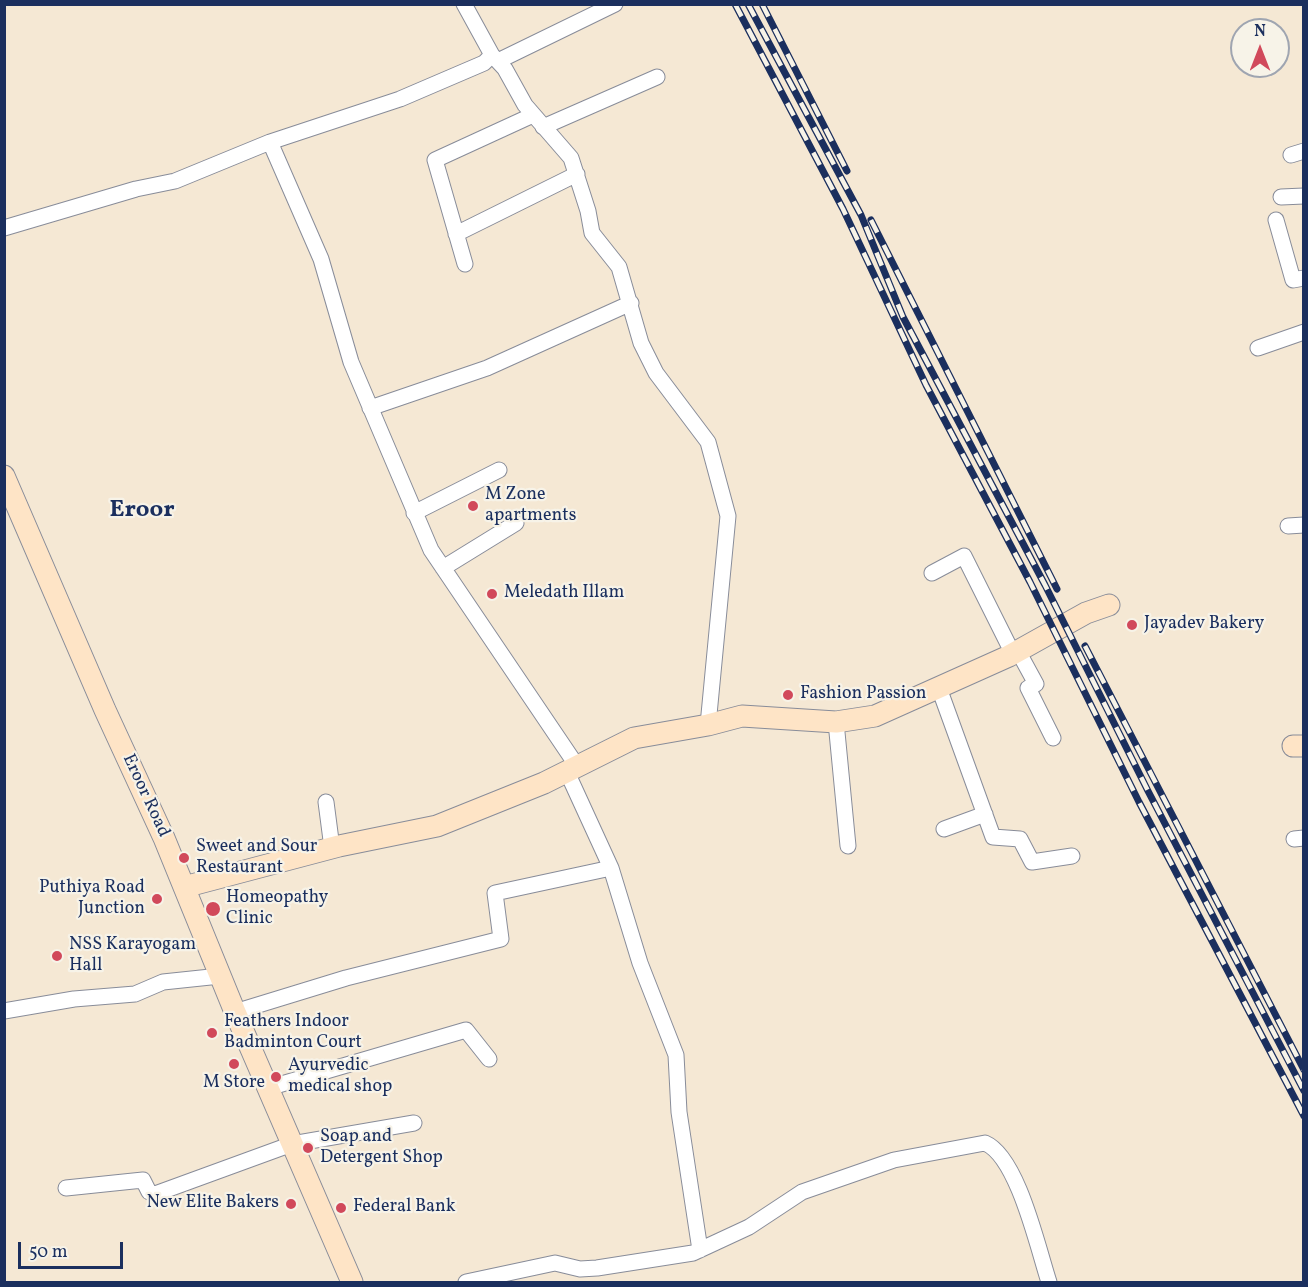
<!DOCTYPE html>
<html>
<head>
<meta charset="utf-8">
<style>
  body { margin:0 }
  #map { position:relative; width:1308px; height:1287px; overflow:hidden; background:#f5e8d4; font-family:Vollkorn,serif }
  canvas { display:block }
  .frame { position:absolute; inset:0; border:6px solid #1b2f5e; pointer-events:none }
  .north { position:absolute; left:1230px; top:18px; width:60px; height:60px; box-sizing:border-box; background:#f7f3e8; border:2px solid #9fa5b1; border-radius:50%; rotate:0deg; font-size:16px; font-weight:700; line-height:24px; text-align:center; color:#1b2f5e }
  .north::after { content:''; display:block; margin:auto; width:21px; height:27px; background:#d1495b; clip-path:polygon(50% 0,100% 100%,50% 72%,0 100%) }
  .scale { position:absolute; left:18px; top:1242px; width:105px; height:27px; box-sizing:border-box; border:3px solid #1b2f5e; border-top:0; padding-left:8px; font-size:18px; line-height:21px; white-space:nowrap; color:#1b2f5e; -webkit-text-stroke:4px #f7f3e8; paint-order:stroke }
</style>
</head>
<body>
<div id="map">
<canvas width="1308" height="1287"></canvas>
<div class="frame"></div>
<div class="north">N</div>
<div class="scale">50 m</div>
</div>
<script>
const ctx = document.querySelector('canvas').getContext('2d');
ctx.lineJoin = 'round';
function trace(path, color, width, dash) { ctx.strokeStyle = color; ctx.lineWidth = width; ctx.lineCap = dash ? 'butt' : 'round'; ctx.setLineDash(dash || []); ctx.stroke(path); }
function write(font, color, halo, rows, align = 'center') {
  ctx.font = font + ' Vollkorn,serif'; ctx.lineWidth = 4.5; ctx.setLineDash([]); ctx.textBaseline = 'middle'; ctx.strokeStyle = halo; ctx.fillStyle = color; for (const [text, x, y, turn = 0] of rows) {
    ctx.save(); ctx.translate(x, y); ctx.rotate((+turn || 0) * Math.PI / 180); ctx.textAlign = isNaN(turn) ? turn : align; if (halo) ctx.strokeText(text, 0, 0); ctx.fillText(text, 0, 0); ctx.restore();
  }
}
const street = new Path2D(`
  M492,55L505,69L525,105L571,158L588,211L592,233L619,267L641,343L656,373L708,442L728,516L708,725
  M498,61L615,4
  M543,127L657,77
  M270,142L321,259L351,362L431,550L577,766
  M1291,155L1304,151
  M1281,197L1304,196
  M1276,220L1293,280L1304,278
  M4,228L136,189L175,181L270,142L400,99L484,63L492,55L464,4
  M456,234L577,174
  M465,264L435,160L533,115
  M1258,348L1304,332
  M370,408L487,368L631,303
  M414,513L499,470
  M1288,526L1304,525
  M443,568L516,523
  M932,573L964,556L1013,654
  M1018,651L1036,684L1028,688L1053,738
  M939,688L993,837L1020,839L1032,862L1072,856
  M836,722L848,846
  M326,802L332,848
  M944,829L985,814
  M1294,839L1304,838
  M611,868L640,963L676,1055L679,1112L700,1250
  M4,1011L74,999L135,994L163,982L220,976
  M235,1012L346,978L501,939L495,893L611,868L567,772
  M268,1088L466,1030L489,1059
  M66,1188L143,1180L149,1192L155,1194L292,1144L414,1123
  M466,1282L555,1263L580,1269L597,1268L693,1253L749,1227L802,1192L894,1160L985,1143C1018,1157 1038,1249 1049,1282`);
const secondary = new Path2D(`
  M4,476L105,710L164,838L235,1012L352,1282
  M1293,746H1304
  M184,887L339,846L437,826L544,783L634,738L708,725L742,716L836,722L875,716L1009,656L1086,613L1109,605`);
trace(street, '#888c99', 17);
trace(secondary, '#888c99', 23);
trace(street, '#fff', 15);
trace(secondary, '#fee4c6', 21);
const rail = new Path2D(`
  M735,4L843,209L926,385L1030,582L1139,802L1304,1116
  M748,4L861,215L903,317L1045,585L1148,791L1304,1091
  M762,4L847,171
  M871,220L1057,589
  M1085,646L1304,1070`);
trace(rail, '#1b2f5e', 7);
trace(rail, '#f7f3e8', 4.5, [14]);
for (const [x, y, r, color] of [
  [473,506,6,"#d1495b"],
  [492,594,6,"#d1495b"],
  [1132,625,6,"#d1495b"],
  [788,695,6,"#d1495b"],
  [184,858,6,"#d1495b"],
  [157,899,6,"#d1495b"],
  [213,909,8,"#d1495b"],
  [57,956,6,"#d1495b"],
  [212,1033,6,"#d1495b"],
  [234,1064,6,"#d1495b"],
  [276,1077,6,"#d1495b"],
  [308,1148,6,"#d1495b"],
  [291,1204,6,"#d1495b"],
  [341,1208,6,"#d1495b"]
]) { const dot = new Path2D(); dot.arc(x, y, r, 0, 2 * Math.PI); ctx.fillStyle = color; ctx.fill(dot); trace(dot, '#f7f3e8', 2); }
write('18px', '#1b2f5e', '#f7f3e8', [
  ["M Zone",485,496],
  ["apartments",485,517],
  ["Meledath Illam",504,594],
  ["Jayadev Bakery",1144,625],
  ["Fashion Passion",800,695],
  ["Sweet and Sour",196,848],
  ["Restaurant",196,869],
  ["Puthiya Road",145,889,"right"],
  ["Junction",145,910,"right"],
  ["Homeopathy",226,899],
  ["Clinic",226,920],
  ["NSS Karayogam",69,946],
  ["Hall",69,967],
  ["Feathers Indoor",224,1023],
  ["Badminton Court",224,1044],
  ["Ayurvedic",288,1067],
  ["medical shop",288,1088],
  ["M Store",234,1084,"center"],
  ["Soap and",320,1138],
  ["Detergent Shop",320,1159],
  ["New Elite Bakers",279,1204,"right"],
  ["Federal Bank",353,1208]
], 'left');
write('18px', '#1b2f5e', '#f7f3e8', [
  ["Eroor Road",145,796,65]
]);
write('bold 24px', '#1b2f5e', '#f7f3e8', [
  ["Eroor",142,512]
]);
</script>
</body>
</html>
